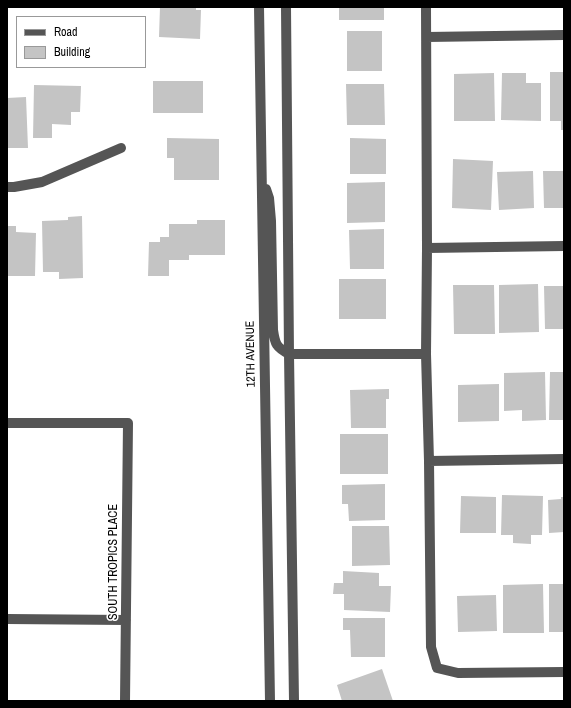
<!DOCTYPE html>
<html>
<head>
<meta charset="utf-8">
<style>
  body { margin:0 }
  #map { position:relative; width:571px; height:708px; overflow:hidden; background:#fff; font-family:"Archivo Narrow",sans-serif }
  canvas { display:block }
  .frame { position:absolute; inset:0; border:8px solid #000; pointer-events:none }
  .legend { position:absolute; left:16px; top:16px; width:130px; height:52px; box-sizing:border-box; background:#fff; border:1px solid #999; margin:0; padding:5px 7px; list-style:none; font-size:12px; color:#000 }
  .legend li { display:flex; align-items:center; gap:8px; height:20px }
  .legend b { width:20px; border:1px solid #999 }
</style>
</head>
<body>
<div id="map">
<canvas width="571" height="708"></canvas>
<div class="frame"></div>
<ul class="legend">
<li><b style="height:5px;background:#555"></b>Road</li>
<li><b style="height:11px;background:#c4c4c4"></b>Building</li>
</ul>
</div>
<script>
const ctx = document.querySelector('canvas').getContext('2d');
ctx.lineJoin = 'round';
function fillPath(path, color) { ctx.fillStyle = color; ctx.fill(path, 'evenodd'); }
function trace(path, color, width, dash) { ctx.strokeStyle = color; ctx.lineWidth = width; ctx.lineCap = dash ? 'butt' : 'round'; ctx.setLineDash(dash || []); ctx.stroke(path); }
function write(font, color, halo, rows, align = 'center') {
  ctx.font = font + ' "Archivo Narrow",sans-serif'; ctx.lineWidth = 3; ctx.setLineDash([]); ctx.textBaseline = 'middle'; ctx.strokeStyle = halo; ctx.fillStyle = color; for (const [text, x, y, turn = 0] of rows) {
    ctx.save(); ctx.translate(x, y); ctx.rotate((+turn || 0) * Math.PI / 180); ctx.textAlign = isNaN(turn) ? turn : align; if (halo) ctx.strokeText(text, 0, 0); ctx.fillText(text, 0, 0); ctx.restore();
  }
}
fillPath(new Path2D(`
  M160,7H196V10H201L200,39L159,37Z
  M339,7H384V20H339Z
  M347,31H382V71H347Z
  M550,72H564V130H561V121H550Z
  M494,73L495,121H454V74Z
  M502,73H526V83H541V121L501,120Z
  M153,81H203V113H153Z
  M346,84H384L385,125H347Z
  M34,85L81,86L80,112H71V125L52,124V138H33Z
  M26,97L28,148H7V98Z
  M167,138L219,139V180H174V158H167Z
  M350,138L386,139V174H350Z
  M453,159L493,161L491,210L452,208Z
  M533,171L534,208L499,210L497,172Z
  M543,171H564V208H544Z
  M385,182V222L347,223V183Z
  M82,216L83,278L59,279V272H43L42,221L68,220V217Z
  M197,220H225V255H189V260H169V276H148L149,242H160V237H169V224H197Z
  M7,226H16V232L36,233L35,276H7Z
  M384,229V269H350L349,230Z
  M339,279H386V319H339Z
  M538,284L539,332L499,333V285Z
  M453,285H494L495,334H454Z
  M544,286H564V329H545Z
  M545,372L546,420L522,421V410L504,411V373Z
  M550,372H564V420H549Z
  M499,384V421L458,422V385Z
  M389,389V399H386V428H351L350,390Z
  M340,434H388V474H340Z
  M385,484V520L349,521L348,504H342V485Z
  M502,495L543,496L542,535H531V544L513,543V535H501Z
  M461,496L496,497V533H460Z
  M561,497H564V532L549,533L548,500L561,499Z
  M352,526H389L390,565L352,566Z
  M343,571L379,573V586H391L390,612L344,610V594H333L334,583H343Z
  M543,584L544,633H503V585Z
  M549,584H564V632H549Z
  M496,595L497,631L458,632L457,596Z
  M343,618H385V657H351L350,630H343Z
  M382,669L393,701H342L337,685Z`), '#c4c4c4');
trace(new Path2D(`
  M259,7L270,701
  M286,7L289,354L294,701
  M426,7L427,248L426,354L429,461L431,647L437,668L458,673L564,672
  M427,37L564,35
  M7,187H14L42,182L121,148
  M266,189L269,198L271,221L273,330C275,344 276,347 289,354H426
  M427,248L564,246
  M7,423H128L125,701
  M429,461L564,459
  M7,619L126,620`), '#555', 10);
write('12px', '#000', '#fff', [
  ["12TH AVENUE",251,354,-91],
  ["SOUTH TROPICS PLACE",114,562,-90]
]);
</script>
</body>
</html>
